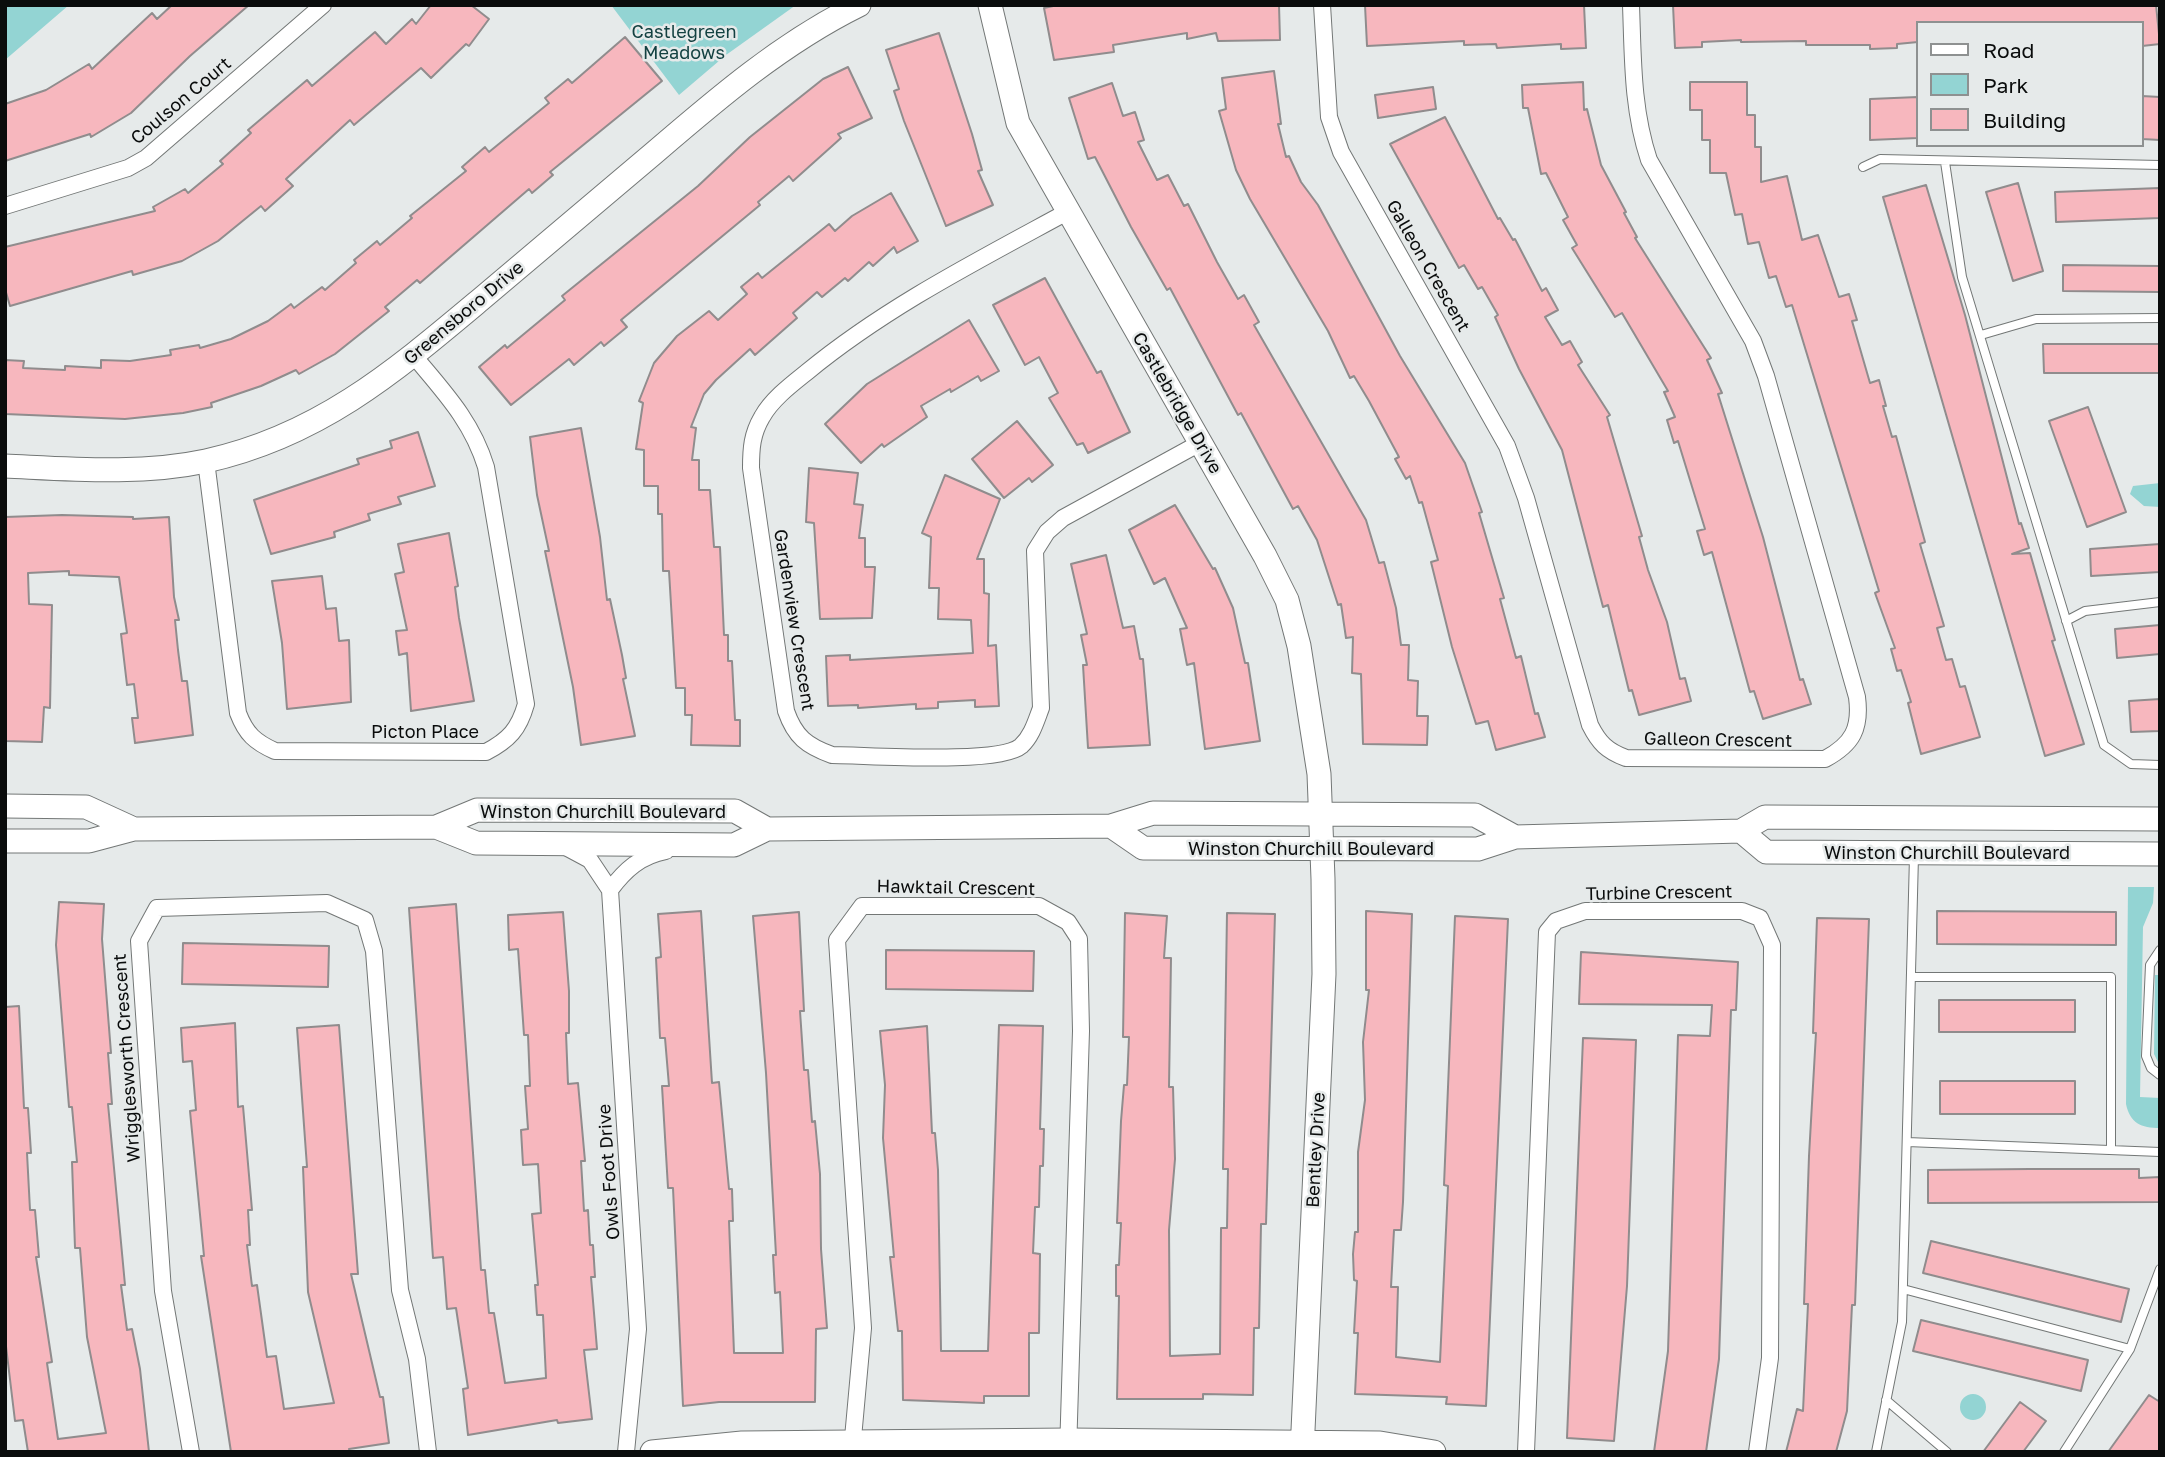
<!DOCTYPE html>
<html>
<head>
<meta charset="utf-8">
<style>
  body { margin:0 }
  #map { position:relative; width:2165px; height:1457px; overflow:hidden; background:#e6eaea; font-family:"Golos Text",sans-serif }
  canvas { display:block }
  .frame { position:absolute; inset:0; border:7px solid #0a0c0c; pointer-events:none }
  .legend { position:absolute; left:1916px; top:21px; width:228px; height:126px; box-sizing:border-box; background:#e6eaea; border:2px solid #8e9191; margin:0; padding:9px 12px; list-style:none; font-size:21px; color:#0a0c0c }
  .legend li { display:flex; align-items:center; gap:14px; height:35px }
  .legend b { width:35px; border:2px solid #8e9191 }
</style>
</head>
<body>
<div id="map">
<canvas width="2165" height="1457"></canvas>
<div class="frame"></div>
<ul class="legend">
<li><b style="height:9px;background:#fff"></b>Road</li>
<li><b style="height:19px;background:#93d4d3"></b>Park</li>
<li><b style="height:19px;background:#f7b7be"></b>Building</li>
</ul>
</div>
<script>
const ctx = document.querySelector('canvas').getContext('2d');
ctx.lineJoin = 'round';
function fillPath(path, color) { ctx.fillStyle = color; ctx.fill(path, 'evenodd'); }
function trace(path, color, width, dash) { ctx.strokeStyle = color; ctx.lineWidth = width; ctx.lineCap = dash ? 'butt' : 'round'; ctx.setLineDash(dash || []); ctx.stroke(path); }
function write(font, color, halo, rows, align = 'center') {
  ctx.font = font + ' "Golos Text",sans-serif'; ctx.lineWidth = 5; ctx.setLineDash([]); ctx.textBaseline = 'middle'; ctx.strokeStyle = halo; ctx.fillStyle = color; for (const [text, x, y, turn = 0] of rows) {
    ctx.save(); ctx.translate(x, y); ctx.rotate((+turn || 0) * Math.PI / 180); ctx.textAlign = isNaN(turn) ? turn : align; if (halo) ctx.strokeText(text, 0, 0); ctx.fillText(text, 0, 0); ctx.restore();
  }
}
fillPath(new Path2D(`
  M5,5H69L5,60Z
  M611,5H796L726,55L679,95Z
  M2160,483V507L2144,506L2130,494L2133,486Z
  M2128,887H2154L2153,903L2143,927L2140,1097L2160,1098V1128C2141,1128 2130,1123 2126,1104Z
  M2155,975H2160V1066L2154,1054Z
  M1960 1407a13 13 0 1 1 26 0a13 13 0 1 1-26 0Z`), '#93d4d3');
const building = new Path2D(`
  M172,5H249L190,56L131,113L91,137L90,134L5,161V104L46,90L89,64L92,69L152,13L157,19Z
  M431,5H471L489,19L469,46L466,44L431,78L421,68L354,125L350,120L286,179L293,186L265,211L261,206L218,241L182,261L133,275L132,271L10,306L5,289V247L155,211L153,207L185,189L188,193L223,164L220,161L251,133L248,130L307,80L312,86L375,32L386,44L412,19L416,24Z
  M1058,5H1279L1280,40L1218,41L1216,33L1187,39V33L1113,45L1114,52L1054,60L1044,8Z
  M1365,5H1584L1586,48L1561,49V44L1497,48L1496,44L1464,45V41L1367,46Z
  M1673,5H2156L2160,44L2142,46V23H1918V42L1897,44V48L1870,49V45H1806V41L1741,42V40L1702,42V47L1675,48Z
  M939,33L972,134L982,170L978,171L993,205L946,226L904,121L894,91L899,89L886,50Z
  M625,37L662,81L550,172L553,175L532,193L529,189L420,283L417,280L385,307L389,311L335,354L299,374L296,370L261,386L211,403L212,407L183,413L125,419L5,414V360L24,361L23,368L65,370V366L101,368V360L130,361L171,355L170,350L199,345L200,348L231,339L268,321L291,304L294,308L322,287L325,290L356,263L354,260L377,241L380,245L412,218L410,216L466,171L462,167L485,147L489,152L549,103L545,98L568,79L572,83Z
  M848,67L872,118L838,134L841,138L793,181L789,176L758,202L760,205L621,320L627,327L604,346L601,342L574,365L569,359L511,405L479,367L505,345L507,348L565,300L562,296L698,186L750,137L823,79Z
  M1274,71L1281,124H1278L1286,157L1289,156L1301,182L1318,205L1400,356L1465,463L1482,512L1479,513L1504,598L1500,599L1516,658L1521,656L1535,714L1538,713L1545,737L1496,750L1488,721L1476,724L1452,647L1431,562L1438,560L1422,502L1419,503L1410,476L1406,479L1395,459L1399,457L1369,401L1354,376L1350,378L1328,331L1250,199L1236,170L1219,111L1226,109L1222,78Z
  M1583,82L1584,110L1587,109L1601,165L1626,212L1624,213L1637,237L1635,238L1711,358L1707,360L1722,393L1718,394L1763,537L1800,680L1803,679L1811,704L1763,719L1754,691L1750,692L1712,552L1704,555L1697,531L1705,529L1678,441L1674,443L1667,420L1675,417L1664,392L1668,391L1622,313L1615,317L1572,248L1577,245L1563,220L1568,217L1546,173L1541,174L1528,108H1523L1522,85Z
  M1690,82H1747V115H1755V147H1761V182L1787,176L1802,240L1818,235L1839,297L1849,294L1857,320L1852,321L1870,383L1879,380L1886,406H1883L1892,437L1896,436L1925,542L1920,544L1944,626L1937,628L1946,660L1952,659L1960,687L1965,686L1980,737L1921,754L1908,703L1911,702L1901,670L1897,671L1891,649L1895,648L1875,593L1879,591L1792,305L1786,307L1776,276L1769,278L1759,242L1748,244L1742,214L1735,215L1726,173H1710V140H1702V110H1690Z
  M1112,83L1123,116L1135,112L1144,140L1138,142L1157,180L1168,175L1184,206L1188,204L1217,262L1238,299L1244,295L1259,322L1254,325L1366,520L1379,563L1384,562L1396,608L1401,645H1409L1408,680L1418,681L1417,716H1428L1427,745L1363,744L1361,674L1352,673L1353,637L1346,638L1341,604L1338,605L1317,540L1298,506L1293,509L1241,413L1238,415L1170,288L1167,290L1131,227L1095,157L1088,159L1069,98Z
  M1433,87L1436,109L1378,118L1375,95Z
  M2142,96L2160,97V140L2142,139Z
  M1918,97V138L1870,140V99Z
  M1445,117L1498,219L1500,218L1513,240L1515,239L1542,291L1546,288L1558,310L1545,317L1562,345L1570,341L1582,362L1578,365L1610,415L1607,417L1642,536L1639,537L1648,570L1667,622L1680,679L1685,678L1691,701L1639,715L1632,690L1629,691L1608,605L1603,607L1562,450L1519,369L1495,317L1498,315L1482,287L1478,289L1464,265L1459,268L1390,144Z
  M2018,183L2043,271L2013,281L1986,192Z
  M1926,185L1965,315L2019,524L2021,523L2029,548L2012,554L2030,553L2055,640L2052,641L2084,744L2045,756L1883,197Z
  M2160,188V218L2056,222L2055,192Z
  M891,193L918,241L897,253L894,247L873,266L869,262L848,281L845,278L822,297L817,292L793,313L797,318L755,355L750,349L716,380L704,394L691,427L696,428L692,460H699V490H710L714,547H720L724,635H728V661H732L735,720H740V746L691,745L692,715H685V688H676L669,571H663L662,514H658V486H644V450L636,449L643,403L639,401L654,363L677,336L709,311L718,320L747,294L741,287L758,273L762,278L829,224L835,231L852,216Z
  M2063,265L2160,266V292L2063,291Z
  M1045,278L1097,373L1101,371L1130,432L1088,453L1083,443L1077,445L1049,398L1058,393L1039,357L1025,365L993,305Z
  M969,320L999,371L981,381L978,376L951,392L950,389L921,406L927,417L884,447L882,444L861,463L825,424L867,384Z
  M2043,344H2160V373H2044Z
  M2088,407L2126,512L2087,527L2049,421Z
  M1017,421L1053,465L1032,482L1029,478L1004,498L972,459Z
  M581,428L600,537L607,600L610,599L622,655L626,678L623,679L635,736L581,745L573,687L545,551H549L537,495L530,437Z
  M418,432L435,486L398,497L401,504L368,514L370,520L334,532L335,537L271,554L254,500L359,464L357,459L392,448L390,441Z
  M809,468L858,473L854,504L863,505L859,538H865V567H875L872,618L820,619L814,523L806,522Z
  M945,475L1000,499L977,559H984V593L989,594L988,646L996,645L999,706L975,707V700L938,702V708L916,709V704L858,708V705L828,706L826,656L850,655V660L973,653L971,620L938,619L939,588H929L931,537L922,533Z
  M1175,505L1213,569L1215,568L1233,608L1245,663H1248L1260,741L1205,749L1194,663L1187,665L1180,629L1187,628L1165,578L1154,584L1129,530Z
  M62,515L133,517V519L169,517L174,597L179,620H175L178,650L182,681H187L193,735L135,743L132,718H138L134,684L127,685L121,634L127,633L119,577L69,575V571L28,573L29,604L52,605L50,708L44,707L42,742L5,741V517Z
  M449,533L458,586L455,587L459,618L474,701L411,711L407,653L399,655L396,631L407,630L395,574L404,572L398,544Z
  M2160,544V572L2091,576L2090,549Z
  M1106,555L1123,628L1134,626L1140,659H1143L1150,745L1088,748L1083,665H1087L1081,635L1087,634L1071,564Z
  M322,576L326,609L336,608L339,641L349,640L351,702L287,709L282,643L272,581Z
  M2160,625V654L2117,658L2115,629Z
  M2160,699V731L2131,732L2129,701Z
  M59,902L104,904L102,939L111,1053H108L112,1104H108L125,1285H121L127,1330L132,1329L140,1369L149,1452H28L23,1420L15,1421L5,1338V1007L19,1006L24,1108H28L31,1153H27L30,1210H35L39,1257H36L52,1362L47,1363L58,1439L106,1433L87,1337L80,1248H75L72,1162H77L72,1107H69L56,945Z
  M456,904L481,1270H485L489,1313H494L505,1383L546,1378L543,1315H537L535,1285H538L532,1214L541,1213L538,1164L523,1165L521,1130L528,1129L525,1086H530L528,1035H524L518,949L509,950L508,915L563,912L569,991V1033H566L568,1084L578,1083L585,1161H581L584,1211L588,1210L590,1245H593L595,1277H591L597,1349L584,1350L592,1419L558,1423L557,1420L468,1435L463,1389L468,1388L456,1308L447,1309L443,1257L433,1258L409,908Z
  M701,911L712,1083L719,1082L729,1189H732L733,1221H729L734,1353H783L780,1292L775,1293L773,1255H776L766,1073L753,916L799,912L804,1011H800L804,1070H808L812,1122L815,1121L820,1174L821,1249L827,1328L816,1329L815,1402H719L683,1406L673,1188H668L662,1086H669L665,1038H660L656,958L661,957L658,914Z
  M1366,911L1412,914L1403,1202L1401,1230H1394L1391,1287H1398L1396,1357L1440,1362L1448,1186L1444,1185L1455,916L1508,919L1486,1406L1446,1404L1447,1397L1355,1394L1358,1333H1354L1357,1281L1354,1280L1353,1254L1355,1232H1358V1152L1365,1100L1363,1042L1369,990H1366Z
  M1937,911L2116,912V945L1937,944Z
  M1125,913L1167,916L1164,958H1171L1169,1087H1173L1175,1159L1169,1230L1170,1356L1220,1354L1221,1228H1227L1228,1169H1223L1227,913L1275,914L1266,1224H1261L1259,1328H1254L1253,1395L1203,1394V1399H1117L1119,1296H1116V1265H1119L1121,1223H1117L1121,1121L1124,1085H1127L1129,1037H1123Z
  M1817,918L1869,919L1855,1305H1852L1847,1411L1836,1452H1786L1797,1409L1803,1411L1808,1304H1804L1809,1156L1816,1033H1813Z
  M183,943L329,946L328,987L182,984Z
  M886,950L1034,951L1033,991L886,989Z
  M1581,952L1738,962L1736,1010H1731L1719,1359L1706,1452H1654L1668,1351L1678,1035L1710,1036L1712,1005L1579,1004Z
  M1939,1000H2075V1032H1939Z
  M235,1023L238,1107L243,1106L252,1210H248L250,1245H247L252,1286L257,1285L267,1357L276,1356L284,1409L334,1403L308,1292L303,1167H307L297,1028L339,1025L358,1274H351L380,1397H383L389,1443L349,1449L350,1452H231L201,1256H204L190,1111L196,1110L192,1061L183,1062L181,1028Z
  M999,1025L1043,1026L1040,1129H1044L1043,1166H1040L1039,1207H1035L1033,1253L1040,1254L1039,1333H1029V1396H984V1403L903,1400L902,1331H898L890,1257H894L883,1138L885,1085L880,1031L927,1026L932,1133H935L938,1170L941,1351H988Z
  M1583,1038L1636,1040L1627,1286L1614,1441L1567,1438Z
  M1940,1081H2075V1114H1940Z
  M2030,1169H2139V1178L2160,1177V1202L1928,1203V1170Z
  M1931,1241L2129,1289L2121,1322L1923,1273Z
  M1921,1320L2088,1360L2081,1391L1913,1351Z
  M2149,1395L2160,1402V1452H2108Z
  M2020,1402L2046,1421L2023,1452H1983Z`);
fillPath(building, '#f7b7be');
trace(building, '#908c8d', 2);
const lane = new Path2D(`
  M1945,162L1962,277L2104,745L2131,764L2160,765
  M1863,167L1880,159L2160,165
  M1981,335L2036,319L2160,318
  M2066,621L2085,611L2160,602
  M2160,950L2150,965L2146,1056L2151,1068L2160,1075
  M1911,977H2111V1149
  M1907,1142L2160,1152
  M1903,1289L2130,1349
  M1886,1400L1947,1452
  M1876,1452L1902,1322L1914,856
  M2064,1452L2130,1349L2160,1269`);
const street = new Path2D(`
  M1322,5L1329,117L1341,152L1507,446L1526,498L1590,725C1599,743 1607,751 1626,758L1825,759C1853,744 1861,728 1857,697L1766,376L1753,341L1649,160C1632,109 1633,58 1631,5
  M5,206L128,168L146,158L323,5
  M1067,212C977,261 886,307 807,372C792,384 772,399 762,417C752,434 751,448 751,468L786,711C795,737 807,746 832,755C867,755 999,765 1021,746C1032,736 1036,721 1041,708L1035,551L1047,532L1063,518L1200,443
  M206,461L238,713C246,734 255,742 275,751L486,752C509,740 519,729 526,704L486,467C472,421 444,392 414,356
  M562,845L590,860L610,890L638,1329L626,1452
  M610,890C625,870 640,856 666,851
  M852,1449L863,1328L837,940L862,906H1039L1068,922L1079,939L1081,1031L1068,1452
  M191,1452L163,1291L139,941L157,908L327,903L365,920L374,951L400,1290L417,1359L428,1452
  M1526,1452L1547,932L1556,921L1585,911H1742L1760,918L1772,945L1770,1358L1757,1452`);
const secondary = new Path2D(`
  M990,5L1018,123L1265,556L1287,600L1299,646L1319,774L1323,879L1324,974L1302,1452
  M5,466C71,469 141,475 206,461C319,436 394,372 480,300C538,251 596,202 654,153C718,98 782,43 859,5
  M5,806L86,807L134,829
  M1111,826L1143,848L1478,849L1515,837L1741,831L1765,817L2160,819
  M436,827L477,810L735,811L767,829
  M1741,831L1766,852L2160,854
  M5,841H89L134,829L436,827L476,843L734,845L767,829L1111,826L1153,813L1475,815L1515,837
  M652,1452L742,1443L1069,1440L1380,1443L1434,1452`);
trace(lane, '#737776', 10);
trace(street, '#737776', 18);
trace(secondary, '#737776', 25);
trace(lane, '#fff', 8);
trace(street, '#fff', 16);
trace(secondary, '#fff', 23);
write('18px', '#134141', '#e6eaea', [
  ["Castlegreen",684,32],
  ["Meadows",684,53]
]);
write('18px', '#0a0c0c', '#e6eaea', [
  ["Coulson Court",181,101,-40],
  ["Galleon Crescent",1428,266,60],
  ["Greensboro Drive",464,313,-40],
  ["Castlebridge Drive",1177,403,60],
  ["Gardenview Crescent",794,620,81],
  ["Picton Place",425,732],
  ["Galleon Crescent",1718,740,1],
  ["Winston Churchill Boulevard",603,812],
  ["Winston Churchill Boulevard",1311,849],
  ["Winston Churchill Boulevard",1947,853],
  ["Hawktail Crescent",956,888,1],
  ["Turbine Crescent",1659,893,-1],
  ["Wrigglesworth Crescent",127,1058,-94],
  ["Bentley Drive",1316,1150,-87],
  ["Owls Foot Drive",609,1172,-94]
]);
</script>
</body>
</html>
